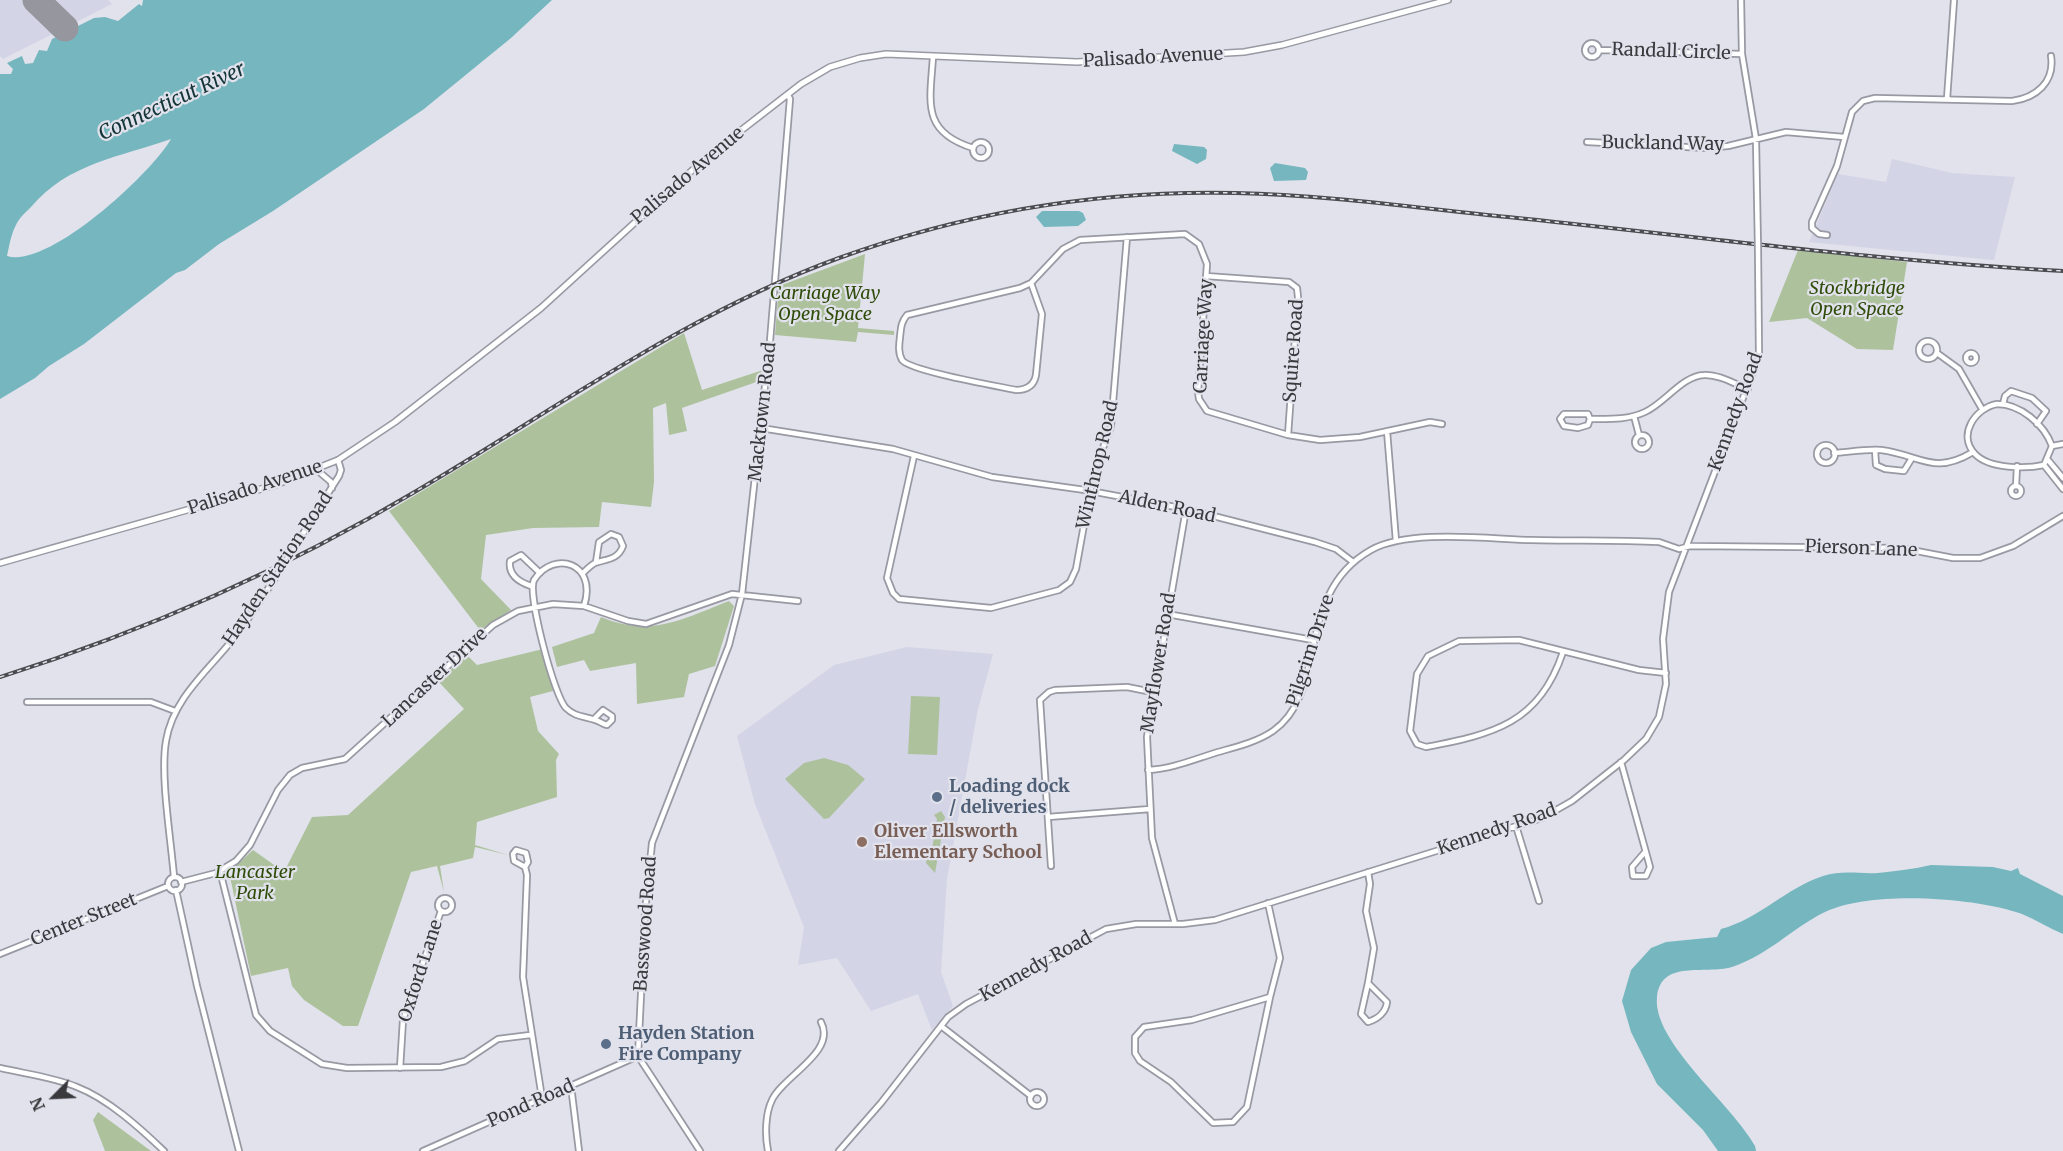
<!DOCTYPE html>
<html>
<head>
<meta charset="utf-8">
<style>
  body { margin:0 }
  #map { position:relative; width:2063px; height:1151px; overflow:hidden; background:#e1e2ec; font-family:Merriweather,serif }
  canvas { display:block }
  .north { position:absolute; left:24px; top:1067px; width:60px; height:60px; -webkit-text-stroke:4px #e1e2ec; paint-order:stroke; rotate:246deg; font-size:16px; font-weight:700; line-height:24px; text-align:center; color:#3a3a3e }
  .north::after { content:''; display:block; margin:auto; width:21px; height:27px; background:#3a3a3e; clip-path:polygon(50% 0,100% 100%,50% 72%,0 100%) }
</style>
</head>
<body>
<div id="map">
<canvas width="2063" height="1151"></canvas>
<div class="north">N</div>
</div>
<script>
const ctx = document.querySelector('canvas').getContext('2d');
ctx.lineJoin = 'round';
function fillPath(path, color) { ctx.fillStyle = color; ctx.fill(path, 'evenodd'); }
function trace(path, color, width, dash) { ctx.strokeStyle = color; ctx.lineWidth = width; ctx.lineCap = dash ? 'butt' : 'round'; ctx.setLineDash(dash || []); ctx.stroke(path); }
function write(font, color, halo, rows, align = 'center') {
  ctx.font = font + ' Merriweather,serif'; ctx.lineWidth = 4.5; ctx.setLineDash([]); ctx.textBaseline = 'middle'; ctx.strokeStyle = halo; ctx.fillStyle = color; for (const [text, x, y, turn = 0] of rows) {
    ctx.save(); ctx.translate(x, y); ctx.rotate((+turn || 0) * Math.PI / 180); ctx.textAlign = isNaN(turn) ? turn : align; if (halo) ctx.strokeText(text, 0, 0); ctx.fillText(text, 0, 0); ctx.restore();
  }
}
fillPath(new Path2D(`
  M0,0H108L112,4L3,59L0,56Z
  M1892,159L1952,173L2015,177L1994,260L1809,242L1838,174L1886,182Z
  M907,647L993,654L978,709L947,879L941,972L953,1006L932,1030L918,994L871,1011L837,958L798,965L804,927L755,804L737,736L834,665Z`), '#d3d4e6');
fillPath(new Path2D(`
  M1798,250L1907,262L1893,350L1857,349L1807,318L1769,322Z
  M865,254L858,328L894,331V335L858,332L856,342L775,335L779,286Z
  M684,333L702,390L763,370L762,380L682,408L687,431L669,435L666,403L653,408L654,482L651,507L602,502L599,527L533,528L486,535L481,579L511,610L480,630L389,511Z
  M729,601L734,606L715,666L689,674L684,697L637,704L636,663L590,671L584,660L557,667L552,647L594,633L601,617C651,638 682,619 729,601Z
  M543,649L553,691L530,697L538,731L559,754L556,760L557,797L477,822L475,845L508,855L475,847L473,858L440,866L444,892L437,866L411,872L358,1026H343L304,1000L292,986L288,968L251,976L229,872L253,850L284,872L312,817L348,815L464,709L438,681L467,655L477,665Z
  M911,696L940,697L937,755L908,754Z
  M824,758L848,765L865,779L829,818L824,819L785,779L804,763Z
  M941,811L945,817L935,873L926,863L928,847L932,849L937,819L934,815Z
  M98,1112L151,1151H105L93,1120Z`), '#adc29c');
fillPath(new Path2D(`
  M143,0H552L511,38L424,109L273,211L219,244L185,270L176,273L84,344L49,366L35,378L0,399V74H11L13,69L7,63L22,56L25,64L33,63L39,50L47,51L52,39L94,18L105,17L118,21L139,4L142,6ZM171,139C151,174 48,269 7,256C9,247 11,234 16,225C19,218 26,212 31,207C68,163 120,157 171,139Z
  M1174,144L1204,147L1207,150L1206,159L1197,164L1172,151Z
  M1275,163L1305,168L1308,172L1306,180L1274,181L1270,168Z
  M1042,211H1079L1083,213L1086,220L1078,226L1044,227L1036,217Z
  M1931,865L1993,867L2011,871L2018,868L2020,874L2063,896V934C2049,928 2036,920 2022,914C1975,897 1870,890 1825,912C1792,928 1770,954 1732,967C1704,975 1661,959 1657,997C1652,1042 1733,1105 1755,1146L1756,1151H1718L1703,1130L1657,1084L1631,1032L1622,1001L1631,970L1651,948L1666,942L1717,937L1721,929C1759,919 1786,888 1823,876C1842,870 1858,874 1878,873C1896,871 1914,869 1931,865Z`), '#76b7bf');
trace(new Path2D(`
  M36,0L65,28`), '#96969e', 27);
const minor = new Path2D(`
  M1741,0L1742,54L1756,139L1757,195
  M1585 50a7 7 0 1 1 14 0a7 7 0 1 1-14 0Z
  M1599,50L1742,54
  M933,57C930,102 921,132 973,148
  M1947,99L1954,0
  M1587,142L1706,148L1728,146L1786,132L1844,137
  M973 150a8 8 0 1 1 16 0a8 8 0 1 1-16 0Z
  M1827,235L1819,234L1812,228V222L1837,166L1852,112L1863,101L1875,98L2012,101C2036,98 2055,82 2051,56
  M1206,276L1289,282L1297,288L1298,297L1288,435
  M1031,283L1063,249L1080,240L1185,234L1199,244L1207,264L1198,392L1199,399L1207,411L1288,435L1320,440L1360,437L1430,422L1442,424
  M1031,283L1042,314L1036,375C1034,386 1026,390 1016,390C997,386 910,371 902,360C898,353 899,345 900,337C901,328 901,322 907,315L1020,288Z
  M1919 350a9 9 0 1 1 18 0a9 9 0 1 1-18 0Z
  M1937,353L1959,369L1982,409
  M1966 358a5 5 0 1 1 10 0a5 5 0 1 1-10 0Z
  M1997,404C2020,404 2044,424 2052,446L2044,465C2026,469 1989,469 1975,454C1957,435 1975,408 1997,404Z
  M2003,404L2005,396L2011,391L2032,398L2046,411L2037,424
  M1634,416L1639,435
  M1590,419L1588,425L1578,428L1564,426L1560,419L1564,414H1588L1590,419C1609,419 1628,420 1645,412C1665,403 1682,376 1704,375C1718,374 1735,384 1748,389
  M761,428L893,449L992,477L1085,490L1186,509L1315,542L1336,549L1353,562
  M1387,431L1396,541
  M1635 442a7 7 0 1 1 14 0a7 7 0 1 1-14 0Z
  M1817 454a9 9 0 1 1 18 0a9 9 0 1 1-18 0Z
  M2052,446L2063,444
  M1875,450L1876,465L1885,469L1904,471L1912,458
  M1834,453C1849,452 1866,449 1881,450C1921,455 1933,476 1973,452
  M914,456L887,578L893,593L899,599L991,608L1059,590L1070,582L1076,569L1093,475L1111,426L1127,237
  M2048,460L2063,478
  M2044,465L2063,489
  M317,470L331,482L332,488
  M2011 491a5 5 0 1 1 10 0a5 5 0 1 1-10 0Z
  M2016,486L2017,466
  M583,573C586,570 591,565 595,563C606,559 618,560 623,546L619,537L611,534L599,542L596,562
  M531,586C519,582 508,575 510,561L521,555L540,573
  M584,606C598,563 554,549 534,580C527,593 554,696 566,708C575,717 584,716 595,720C600,721 602,724 607,725L612,720V716L603,710L594,719
  M1167,614L1313,640
  M1563,652C1539,724 1493,734 1426,747L1417,744L1410,731L1417,674L1428,656L1459,641L1519,640L1639,670L1666,673
  M27,702H151L175,711
  M1621,762L1650,867L1646,876H1633L1632,867L1645,852
  M1148,770C1172,769 1195,759 1218,752C1236,747 1257,742 1273,731C1330,691 1293,594 1371,550C1409,529 1488,539 1532,540C1575,541 1617,540 1659,542L1679,549L1690,546L1901,548L1953,558H1980L2013,546L2063,516
  M1048,817L1150,809
  M1516,826L1539,901
  M1051,866L1040,700L1049,692L1055,690L1127,687L1152,692
  M525,867L528,862L526,853L516,850L513,854L514,861L525,867L527,875L523,977L542,1098
  M220,871L256,1015L270,1031L322,1064L347,1068L441,1067L465,1061L498,1039L530,1035
  M1368,872L1370,884L1366,911L1374,948L1368,983
  M174,877C171,839 160,776 166,741C174,693 217,664 243,626C277,578 307,526 339,476L341,470L338,460
  M168 884a7 7 0 1 1 14 0a7 7 0 1 1-14 0Z
  M181,882L216,873L236,861L250,845L278,790L290,775L302,768L345,759L493,625L518,611L553,604L584,606L628,621L646,624L732,594L798,601
  M176,890L197,986L239,1151
  M438 905a7 7 0 1 1 14 0a7 7 0 1 1-14 0Z
  M1268,903L1280,958L1270,997
  M1175,924L1152,838L1147,737L1186,509
  M0,954L168,886
  M1368,983L1387,1002C1386,1012 1378,1019 1368,1022L1361,1014Z
  M1270,997L1247,1107L1233,1122L1213,1123L1171,1082L1140,1061L1135,1053V1037L1144,1027L1192,1020Z
  M941,1026L1031,1096
  M0,1068C26,1074 53,1077 77,1087C108,1099 140,1128 164,1151
  M400,1068L403,1020L441,911
  M571,1086L579,1151
  M1030 1099a7 7 0 1 1 14 0a7 7 0 1 1-14 0Z
  M423,1151L638,1056
  M700,1151L638,1056L645,912L652,843L729,645L742,594L770,341L790,99L788,95
  M768,1151C765,1136 765,1114 772,1100C783,1076 837,1052 821,1022
  M839,1151L881,1103L948,1017L966,1004L1106,929L1136,924H1183L1215,920L1542,818L1572,801L1624,760L1646,739L1659,717L1666,684L1663,639L1669,592L1759,356L1758,248`);
const major = new Path2D(`
  M0,563L275,485L338,460L395,422L541,308L708,156L801,84L830,67L860,58L886,54L1077,62L1244,52L1282,45L1448,0`);
trace(minor, '#9899a3', 8);
trace(major, '#9899a3', 8);
trace(minor, '#fff', 4.5);
trace(major, '#fff', 5);
const rail = new Path2D(`
  M0,677C146,631 287,568 418,490C556,409 688,313 839,258C966,212 1101,190 1236,193C1327,195 1418,208 1508,217C1693,236 1878,261 2063,271`);
trace(rail, '#4b4b50', 4);
trace(rail, '#e1e2ec', 1.5, [4.5]);
const minorBridge = new Path2D(`
  M1757,195L1758,248`);
trace(minorBridge, '#9899a3', 8, []);
trace(minorBridge, '#fff', 4.5);
for (const [x, y, r, color] of [
  [937,797,6,"#5c6f8a"],
  [862,842,6,"#8d6e63"],
  [606,1044,6,"#5c6f8a"]
]) { const dot = new Path2D(); dot.arc(x, y, r, 0, 2 * Math.PI); ctx.fillStyle = color; ctx.fill(dot); trace(dot, '#e1e2ec', 2); }
write('18px', '#3a3a3e', '#e1e2ec', [
  ["Randall Circle",1671,52,2],
  ["Palisado Avenue",1153,58,-3],
  ["Buckland Way",1663,144,1],
  ["Palisado Avenue",688,176,-40],
  ["Carriage Way",1204,336,-87],
  ["Squire Road",1294,351,-86],
  ["Macktown Road",763,412,-84],
  ["Kennedy Road",1736,412,-70],
  ["Winthrop Road",1098,465,-77],
  ["Palisado Avenue",255,488,-18],
  ["Alden Road",1167,507,12],
  ["Pierson Lane",1861,549,2],
  ["Hayden Station Road",278,569,-56],
  ["Pilgrim Drive",1311,651,-72],
  ["Mayflower Road",1159,663,-81],
  ["Lancaster Drive",435,678,-43],
  ["Kennedy Road",1497,830,-19],
  ["Center Street",84,920,-22],
  ["Basswood Road",646,924,-86],
  ["Kennedy Road",1036,967,-29],
  ["Oxford Lane",421,971,-72],
  ["Pond Road",531,1104,-24]
]);
write('italic 18px', '#304c09', '#e1e2ec', [
  ["Stockbridge",1857,289],
  ["Open Space",1857,310],
  ["Carriage Way",825,294],
  ["Open Space",825,315],
  ["Lancaster",255,873],
  ["Park",255,894]
]);
write('bold 18px', '#4e5e75', '#e1e2ec', [
  ["Loading dock",949,787],
  ["/ deliveries",949,808],
  ["Hayden Station",618,1034],
  ["Fire Company",618,1055]
], 'left');
write('bold 18px', '#785e54', '#e1e2ec', [
  ["Oliver Ellsworth",874,832],
  ["Elementary School",874,853]
], 'left');
write('italic 20px', '#143539', '#e1e2ec', [
  ["Connecticut River",172,102,-25]
]);
</script>
</body>
</html>
